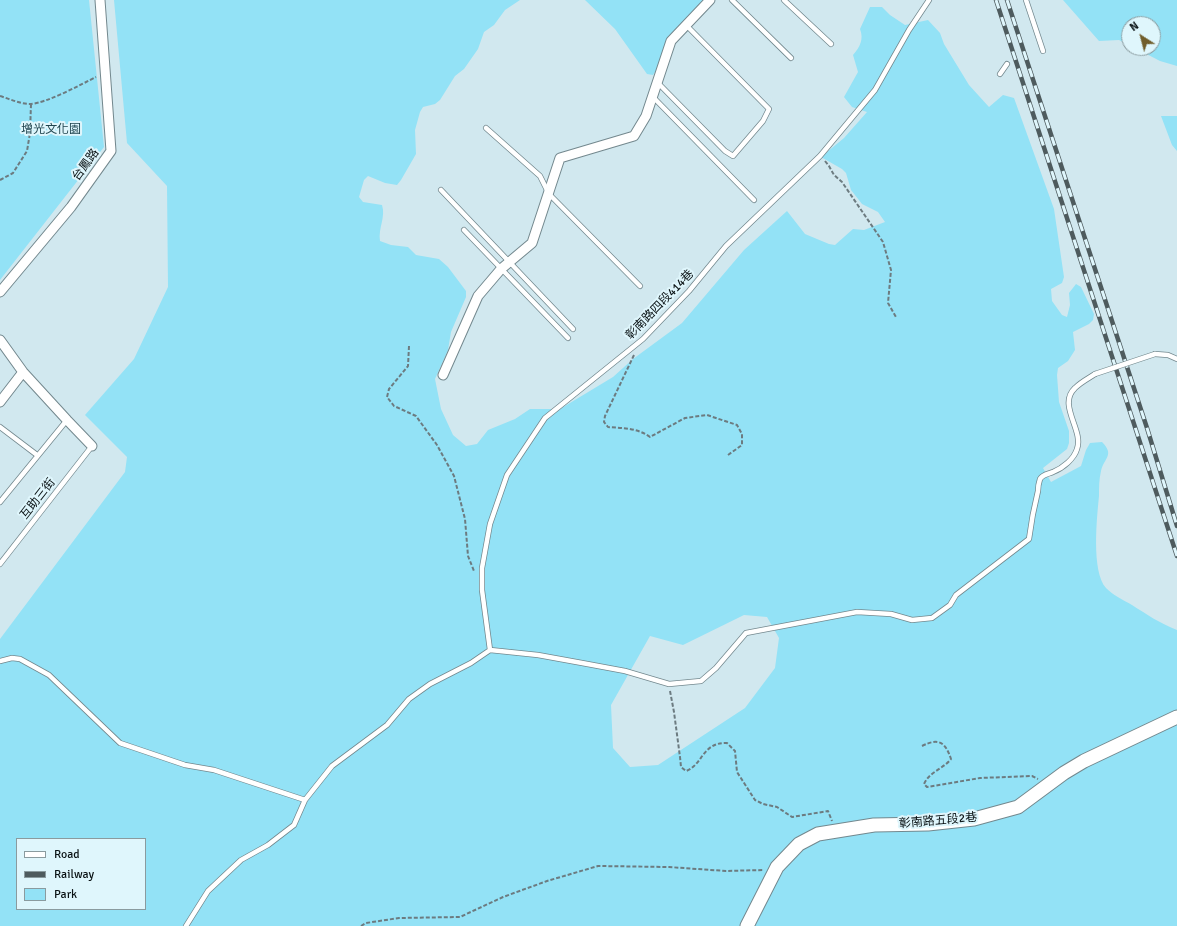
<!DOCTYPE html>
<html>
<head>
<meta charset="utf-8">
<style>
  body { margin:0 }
  #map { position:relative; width:1177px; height:926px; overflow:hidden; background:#d1e8ef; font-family:Signika,sans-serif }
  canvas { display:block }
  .legend { position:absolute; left:16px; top:838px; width:130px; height:72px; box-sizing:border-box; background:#dff6fc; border:1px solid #8a9b9f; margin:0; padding:5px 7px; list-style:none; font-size:12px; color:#0a1214 }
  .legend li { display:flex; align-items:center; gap:8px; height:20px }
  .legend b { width:20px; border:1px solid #8a9b9f }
  .north { position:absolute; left:1121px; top:16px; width:40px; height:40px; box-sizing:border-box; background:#dff6fc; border:1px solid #8a9b9f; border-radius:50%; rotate:324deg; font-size:11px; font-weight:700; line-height:16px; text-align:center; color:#0a1214 }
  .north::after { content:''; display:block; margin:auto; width:14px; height:18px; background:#715e2c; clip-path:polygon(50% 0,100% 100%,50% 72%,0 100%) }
</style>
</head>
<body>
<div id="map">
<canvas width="1177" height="926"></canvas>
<ul class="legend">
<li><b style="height:5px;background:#fff"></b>Road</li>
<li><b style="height:5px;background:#4e5b5e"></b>Railway</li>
<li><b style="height:11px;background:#93e2f6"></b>Park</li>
</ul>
<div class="north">N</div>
</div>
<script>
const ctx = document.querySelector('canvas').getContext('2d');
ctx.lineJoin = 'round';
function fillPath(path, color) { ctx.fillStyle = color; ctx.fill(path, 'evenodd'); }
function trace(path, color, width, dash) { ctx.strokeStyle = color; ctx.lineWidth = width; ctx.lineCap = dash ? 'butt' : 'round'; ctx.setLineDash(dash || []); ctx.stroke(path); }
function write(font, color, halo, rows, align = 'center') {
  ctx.font = font + ' Signika,"Noto Sans TC",sans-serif'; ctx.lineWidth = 4; ctx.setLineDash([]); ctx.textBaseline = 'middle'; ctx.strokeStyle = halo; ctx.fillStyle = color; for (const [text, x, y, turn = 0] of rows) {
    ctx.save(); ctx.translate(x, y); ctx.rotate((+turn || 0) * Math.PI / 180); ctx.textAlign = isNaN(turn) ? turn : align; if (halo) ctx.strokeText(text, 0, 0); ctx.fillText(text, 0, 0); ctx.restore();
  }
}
fillPath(new Path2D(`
  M0,0H89L104,147L0,280Z
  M114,0H520L505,10L494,25L484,32L478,49L464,69L455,76L440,100L435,104L423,107L420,112L415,130L416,154L401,180L397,185L385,183L368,176L364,180L359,197L363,202L382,205C386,217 378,228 380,241L391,245L408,247L416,255L439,259L448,267L466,291V297L451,332L448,350L435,379L441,409L453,435L466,446L477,444L488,430L515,419L530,409H560L613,377L633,359L682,323L744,250L787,211L805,234L829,244L835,245L853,229L864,230L885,222L878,212L862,204L851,190L846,173L842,169L821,157L844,138L867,112L852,107L844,97L858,72L853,55C860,47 864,39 860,29L870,7H882L890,15L905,25L928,20L940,33L944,44L969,85L989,107L1003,95L1014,98L1054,209L1064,277L1062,283L1051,289L1052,301L1062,315L1067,317L1070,305L1069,293L1076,284L1081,287L1094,314L1093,320L1089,324L1073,332L1075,350L1068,361L1058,368L1057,375L1059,402L1069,431V443L1067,449L1043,468L1051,482L1081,466L1086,450L1090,443L1102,442C1115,455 1104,458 1101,471C1099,479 1099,488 1099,496C1097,517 1091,571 1106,588C1113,595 1123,600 1132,605C1146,614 1161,624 1177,630V926H0V639L125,472L127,457L85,415L134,359L168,287L167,186L127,143ZM744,615L767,617L779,638L775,668L745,708L658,765L630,767L613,748L611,705L650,636L683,645ZM17,839H145V909H17Z
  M585,0H704L653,75L647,74L615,29Z
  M1063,0H1177V66L1160,61L1135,48H1153V24H1129V45L1119,40L1099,41Z
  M1161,116H1177V151L1172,145Z`), '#93e2f6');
const lane = new Path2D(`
  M732,0L791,58
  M784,0L831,44
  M1026,0L1043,51
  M1000,74L1007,64
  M657,82L725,151L733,156L763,121L769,109L686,25
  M652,96L754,200
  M486,128L540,176L549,194L640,286
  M441,190L573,329
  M464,230L568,338
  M1155,354L1168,355L1177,359
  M0,427L37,455
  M0,502L67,420
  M0,564L92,446
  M490,650L482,590V568L490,524L507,475L545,418L643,339L689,291L726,246L820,156L875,90L909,30L929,0
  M0,661L12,658L20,659L49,675L120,743L185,765L214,770L305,800
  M186,926L208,891L241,860L268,845L294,825L305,800L332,766L387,725L409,699L430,684L471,663L490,650L538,655L582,663L625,671L669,684L701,681L716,668L746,633L857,612L891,614L912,620L932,618L950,605L956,595L1029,539C1031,523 1034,507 1038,491C1038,487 1039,482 1040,479C1043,474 1049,474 1053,472C1063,468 1074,459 1077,449C1084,430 1057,405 1075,388C1081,382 1089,378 1095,374`);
const street = new Path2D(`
  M0,292L71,207L111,151L100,0
  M0,340L23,372L67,420L92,446
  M443,375L478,296L501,269L532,243L560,158L634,136L646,116L671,41L710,0
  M0,402L23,372`);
const secondary = new Path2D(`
  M747,926L777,867L799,844L818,834L874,825L928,824L974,819L1018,807L1064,773L1084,761L1177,717`);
trace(lane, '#73888e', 6);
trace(street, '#73888e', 11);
trace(secondary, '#73888e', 15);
trace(new Path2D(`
  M0,96C10,99 20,104 30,104C47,103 80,85 96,77
  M825,161L829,166L834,175L842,182L883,242L891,270L888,303L896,317
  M0,180L13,173L27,151L30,133L31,104
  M409,346L408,366L389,389L387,397L394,406L416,416L437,445L454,476L465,519L468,556L474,571
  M634,355L605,416L604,422L608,427C622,428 638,428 650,437L685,418L707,415L737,425L742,434V445L728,455
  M670,691L674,712L680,757L681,767L686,771C703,765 702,742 727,743L735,751L737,772L755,800L763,804L777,807L792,817L828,811L832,821
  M922,746C938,738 945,741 951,759C943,769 929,772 924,784L927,787L980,778L1032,776L1038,779
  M361,926L366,923L399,918L460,917L503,897L547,881L598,866L669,867L726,871L763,870`), '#6c7b80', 2, [4, 2]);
trace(lane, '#fff', 4.5);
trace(street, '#fff', 9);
trace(secondary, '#fff', 13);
const rail = new Path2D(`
  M996,0L1177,556
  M1007,0L1147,428L1177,526`);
trace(rail, '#4e5b5e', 4.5);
trace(rail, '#dff6fc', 3, [9]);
const laneBridge = new Path2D(`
  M1095,374L1155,354`);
trace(laneBridge, '#73888e', 6, []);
trace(laneBridge, '#fff', 4.5);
write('12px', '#20454f', '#dff6fc', [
  ["增光文化園",51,130]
]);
write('12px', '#0a1214', '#dff6fc', [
  ["台鳳路",86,165,-54],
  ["彰南路四段414巷",660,305,-46],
  ["互助三街",38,499,-52],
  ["彰南路五段2巷",938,821,-5]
]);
</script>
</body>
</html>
